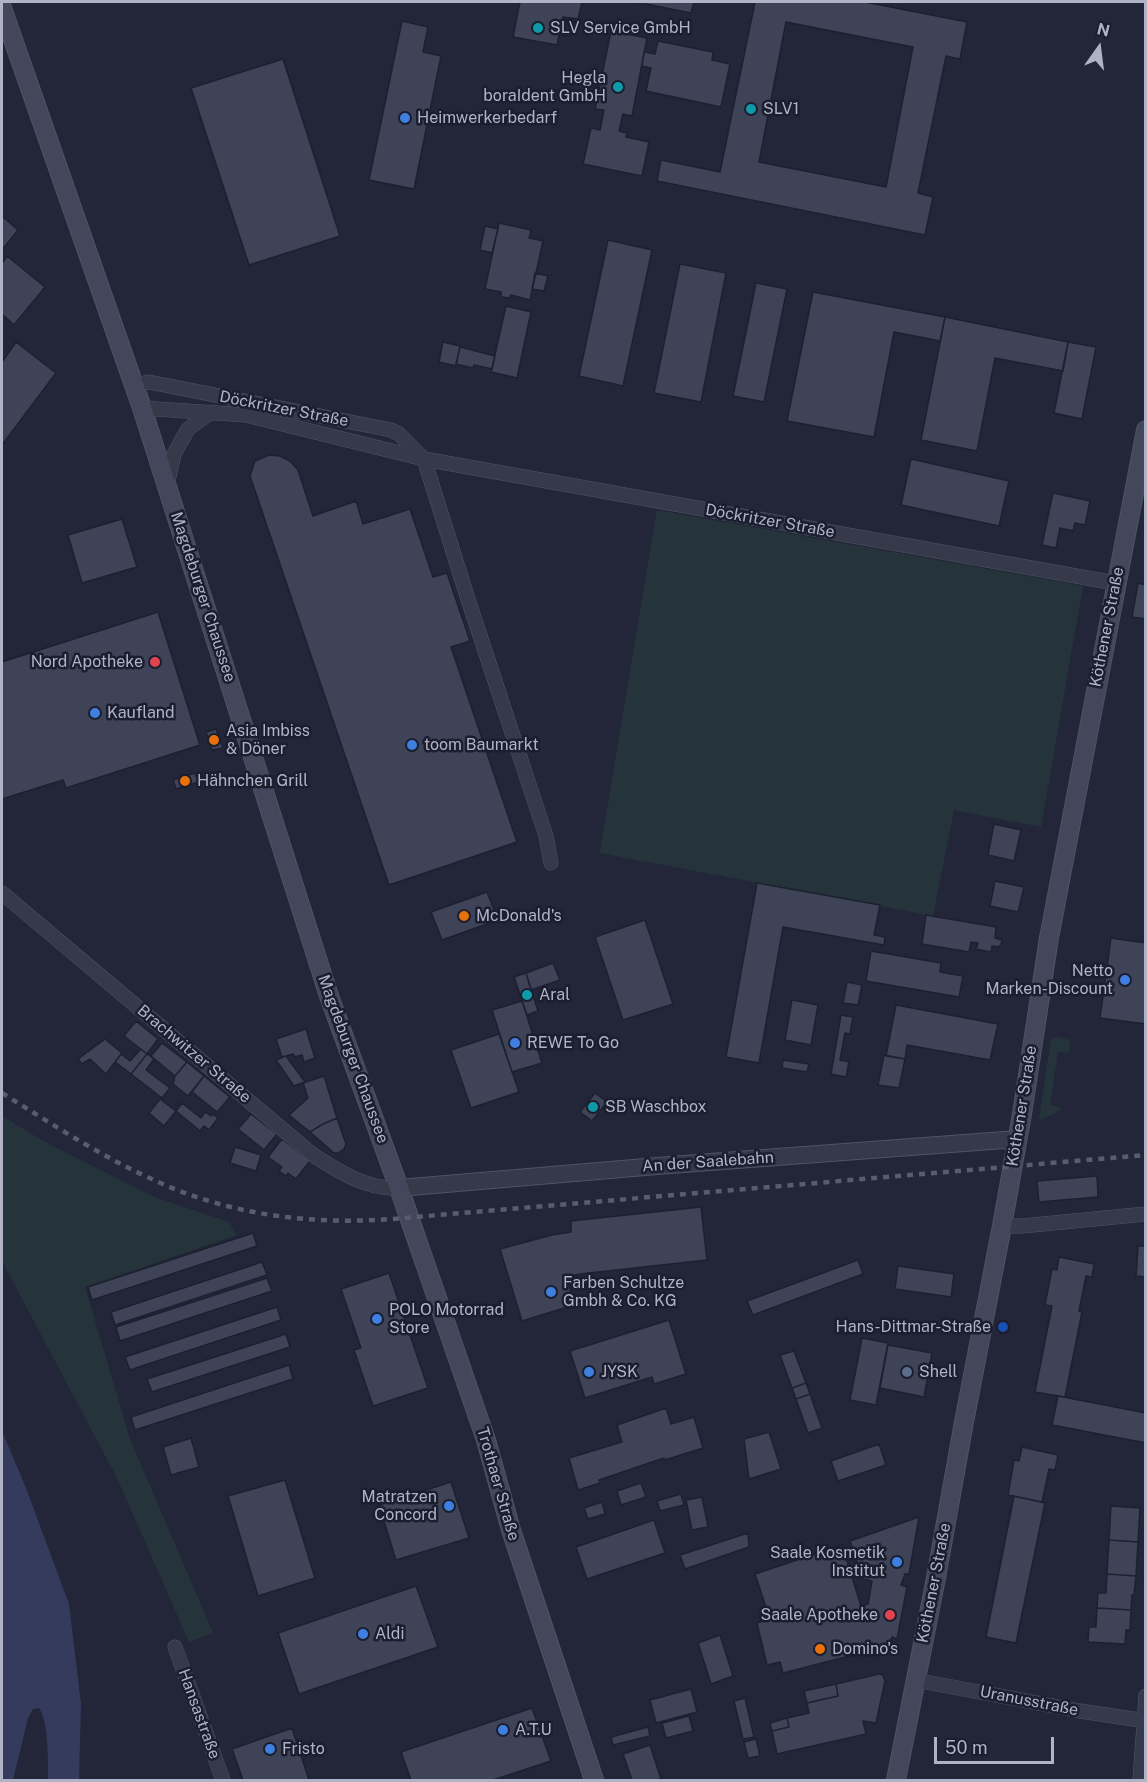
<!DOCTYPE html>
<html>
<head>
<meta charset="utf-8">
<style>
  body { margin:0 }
  #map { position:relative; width:1147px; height:1782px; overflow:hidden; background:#222638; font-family:"Public Sans",sans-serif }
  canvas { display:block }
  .frame { position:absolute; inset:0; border:3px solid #b0b3c5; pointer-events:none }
  .north { position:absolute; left:1069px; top:18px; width:60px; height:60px; -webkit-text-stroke:4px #1b1e2e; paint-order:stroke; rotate:14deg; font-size:16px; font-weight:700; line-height:24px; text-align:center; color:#b0b3c5 }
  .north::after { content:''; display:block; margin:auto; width:21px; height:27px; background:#b0b3c5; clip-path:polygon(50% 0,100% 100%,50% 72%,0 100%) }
  .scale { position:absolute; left:934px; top:1737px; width:120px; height:27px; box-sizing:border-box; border:3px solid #b0b3c5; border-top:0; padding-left:8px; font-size:18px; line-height:21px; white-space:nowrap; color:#b0b3c5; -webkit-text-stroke:4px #1b1e2e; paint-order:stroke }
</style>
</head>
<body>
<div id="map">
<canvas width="1147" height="1782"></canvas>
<div class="frame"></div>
<div class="north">N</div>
<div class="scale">50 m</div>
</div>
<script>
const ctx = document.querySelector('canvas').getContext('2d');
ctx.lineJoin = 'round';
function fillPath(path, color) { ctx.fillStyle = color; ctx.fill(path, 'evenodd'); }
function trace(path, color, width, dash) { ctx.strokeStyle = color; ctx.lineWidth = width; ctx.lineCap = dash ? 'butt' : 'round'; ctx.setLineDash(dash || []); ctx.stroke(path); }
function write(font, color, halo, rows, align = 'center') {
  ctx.font = font + ' "Public Sans",sans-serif'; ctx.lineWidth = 5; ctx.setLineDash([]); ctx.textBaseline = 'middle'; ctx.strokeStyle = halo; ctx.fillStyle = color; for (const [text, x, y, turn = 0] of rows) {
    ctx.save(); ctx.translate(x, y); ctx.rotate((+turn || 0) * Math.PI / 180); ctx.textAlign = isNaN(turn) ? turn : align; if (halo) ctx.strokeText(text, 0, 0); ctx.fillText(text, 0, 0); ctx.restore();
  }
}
fillPath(new Path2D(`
  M657,510L1083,586L1041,827L954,810L933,916L600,853Z
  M1057,1037L1070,1040L1069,1053L1058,1052L1050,1105L1061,1108V1110L1041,1120L1039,1119L1051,1039Z
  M2,1116L45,1142L154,1197L229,1222L237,1235L85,1287L130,1439L213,1633L189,1642L117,1478L2,1261Z`), '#25343b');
fillPath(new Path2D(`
  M2,1431L26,1488L69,1604L81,1704L79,1780H48C48,1763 49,1722 39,1708L33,1709L28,1718L13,1780H2Z`), '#343b5d');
const building = new Path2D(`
  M520,2H582L578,19L563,17L557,45L513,37Z
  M636,2H694L691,13Z
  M755,2H865L967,22L960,59L946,56L918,193L933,197L925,235L657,181L661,160L720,172ZM786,22L913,47L886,187L759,162Z
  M402,21L428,27L423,52L441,56L414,189L369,180Z
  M611,31L647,38L632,116L623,114L619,131L627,133L626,137L649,142L642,176L583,164L591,128L600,130L604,110L595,109Z
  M658,41L713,52L712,60L730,64L721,107L646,91L651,68L642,66L644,52L655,54Z
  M283,59L340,236L249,265L191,88Z
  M2,216L18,230L2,250Z
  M499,223L531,230L529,238L543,241L530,300L511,295L509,298L501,297V292L485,289Z
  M485,226L498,229L492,253L480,250Z
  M608,240L652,250L623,386L579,376Z
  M7,256L45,287L14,325L2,314V261L3,262Z
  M680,264L726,273L701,402L654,393Z
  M535,273L548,276L544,291L532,289Z
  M756,283L787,289L764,402L733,396Z
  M813,292L945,317L940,341L894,332L874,437L787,421Z
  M506,306L531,312L517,378L491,372Z
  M945,317L1068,342L1063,371L995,358L977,451L921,440Z
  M16,342L56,373L2,445V362Z
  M443,342L460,346L456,366L439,362Z
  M1068,342L1096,347L1082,419L1054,413Z
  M460,347L495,356L492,369L474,365L473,368L456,364Z
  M269,455L280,456L290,461L298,470L313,516L356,501L363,524L410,509L433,577L447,573L470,641L451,647L517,842L389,885L250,476L255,461Z
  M911,459L1009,481L999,526L901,505Z
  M1053,493L1090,501L1085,525L1075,523L1073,531L1060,528L1056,548L1042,545Z
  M122,519L137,567L82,583L68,535Z
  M1138,583L1146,585V619L1132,617Z
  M158,612L200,745L66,788L63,780L2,799V662Z
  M216,729L223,748L212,750L206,732Z
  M195,773L198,782L176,789L173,780Z
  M994,824L1021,830L1014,861L988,855Z
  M995,881L1024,887L1018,912L990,906Z
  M757,883L880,905L874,935L885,937L884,945L783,927L759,1063L726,1057Z
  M487,892L498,920L442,940L431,912Z
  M926,915L996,927L995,938L1002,940L1001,944L999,947L992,946L991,952L976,949L978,943L971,942L969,952L922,944Z
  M645,920L673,1004L623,1020L595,937Z
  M1111,938L1146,943V1024L1100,1018Z
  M871,951L941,963L940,972L963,976L959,997L866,981Z
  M553,963L560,980L531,990L526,973Z
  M526,973L538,1011L527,1015L514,977Z
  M847,982L862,985L858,1005L843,1003Z
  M792,1000L818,1005L811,1045L785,1040Z
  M522,1001L542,1063L512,1072L492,1010Z
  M896,1005L998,1024L990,1060L907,1045L905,1059L886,1056Z
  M841,1015L853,1017L850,1034L845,1033L840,1060L849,1062L846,1077L831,1074Z
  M136,1021L158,1039L147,1054L124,1036Z
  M306,1029L315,1058L304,1062L302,1055L295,1057L293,1054L282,1057L276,1039Z
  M589,1033L592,1046L586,1048L582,1035Z
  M499,1034L519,1092L471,1108L451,1050Z
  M105,1039L122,1053L106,1074L90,1059L82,1064L78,1059Z
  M162,1043L187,1062L175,1076L151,1056Z
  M141,1049L147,1054L131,1074L115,1062L121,1054L130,1061Z
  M147,1054L154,1059L146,1070L170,1088L162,1098L131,1074Z
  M884,1055L905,1059L899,1088L878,1085Z
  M286,1056L305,1082L294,1086L276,1060Z
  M783,1060L809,1064L807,1072L782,1068Z
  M187,1062L204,1076L188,1096L173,1084L175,1076Z
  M204,1076L230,1097L217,1112L192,1092Z
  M324,1076L337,1118L323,1124L310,1132L289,1115L308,1098L303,1083Z
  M595,1093L607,1102L592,1121L580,1112Z
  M160,1099L176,1111L164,1126L149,1113Z
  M182,1103L201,1118L205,1112L211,1116L212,1114L218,1118L209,1130L204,1126L200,1131L176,1111Z
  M251,1114L277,1134L264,1150L238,1129Z
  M337,1118L346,1144L344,1149L338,1153H334L310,1132L323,1124Z
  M282,1139L310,1161L296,1179L288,1173L286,1176L279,1171L282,1167L268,1157Z
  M235,1147L261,1155L256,1171L230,1163Z
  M1097,1176L1098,1197L1039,1202L1037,1181Z
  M701,1207L707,1260L580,1274L567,1277L574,1305L522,1321L500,1249L552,1235L571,1232V1221Z
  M253,1233L257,1246L92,1300L88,1287Z
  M1138,1246H1146V1277L1136,1276Z
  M1059,1257L1094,1264L1092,1277L1086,1276L1079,1311L1082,1312L1065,1397L1035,1392L1052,1306L1045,1305L1052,1269L1057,1270Z
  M858,1260L863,1274L753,1315L747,1301Z
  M262,1262L267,1275L115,1325L111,1312Z
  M898,1266L954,1274L951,1297L895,1289Z
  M389,1273L428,1388L373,1406L354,1350L361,1348L341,1289Z
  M267,1278L272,1291L120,1341L116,1327Z
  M277,1307L281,1320L130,1370L125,1357Z
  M669,1320L686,1374L654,1384L652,1377L585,1398L570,1351Z
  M286,1334L290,1347L152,1392L147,1379Z
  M862,1338L888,1343L876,1405L850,1400Z
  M888,1345L932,1353L924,1397L880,1388Z
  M794,1351L806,1383L792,1388L780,1355Z
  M289,1365L293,1379L135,1430L131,1417Z
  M806,1383L810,1394L796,1399L792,1388Z
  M810,1394L822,1428L808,1433L796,1399Z
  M1058,1396L1146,1413V1443L1052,1425Z
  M666,1408L671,1424L694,1417L703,1448L665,1460L664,1458L599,1480L600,1483L578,1490L569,1458L622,1442L617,1425Z
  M769,1432L781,1469L749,1479L744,1439Z
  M191,1438L199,1467L171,1475L163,1447Z
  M879,1444L886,1465L838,1481L831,1461Z
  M1022,1447L1058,1455L1055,1470L1049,1469L1042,1502L1008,1495L1014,1460L1019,1461Z
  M285,1480L315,1578L258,1596L228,1496Z
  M451,1482L469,1538L396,1560L379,1505Z
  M641,1483L646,1497L621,1505L617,1491Z
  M681,1494L684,1505L660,1511L657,1501Z
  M1014,1496L1045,1503L1016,1643L986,1637Z
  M702,1497L708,1527L692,1530L686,1500Z
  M602,1502L605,1514L588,1519L584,1508Z
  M1111,1506L1140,1508L1138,1542L1109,1540Z
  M919,1517L909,1574H905L901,1585L907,1587L897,1639L892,1637L889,1646L783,1673L780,1662L767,1665L757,1623L770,1619L755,1574L842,1545L861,1606L868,1604L872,1581L863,1579L850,1541Z
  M654,1520L665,1553L587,1579L576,1547Z
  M748,1533L749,1547L685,1569L680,1555Z
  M1109,1540L1138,1542L1136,1576L1107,1574Z
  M1107,1574L1136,1576L1134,1595H1132L1131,1610L1097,1608L1098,1593H1106Z
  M416,1586L438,1647L299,1694L278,1633Z
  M1097,1608L1131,1610L1130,1630H1126L1125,1644L1088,1642L1089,1627H1096Z
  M720,1635L733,1676L711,1684L698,1643Z
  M879,1674L883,1675L885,1681L876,1723L863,1721L866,1734L777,1754L772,1731L789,1727L787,1718L809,1713L807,1703L838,1696L836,1684Z
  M836,1684L838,1696L807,1703L804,1691Z
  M691,1689L697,1712L656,1723L650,1700Z
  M745,1698L754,1737L743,1739L734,1701Z
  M532,1708L551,1761L493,1780H411L401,1752Z
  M689,1716L693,1731L666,1738L662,1723Z
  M787,1718L789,1727L772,1731L770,1723Z
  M648,1727L650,1736L613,1745L611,1737Z
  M292,1728L309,1780H243L232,1749Z
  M756,1739L760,1756L748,1758L744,1742Z
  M650,1745L661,1779L655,1780H632L623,1754Z`);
fillPath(building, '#3e4358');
trace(building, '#1d2030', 1.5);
const minor = new Path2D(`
  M135,385L149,382L391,430L399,434L424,459L467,596L546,836L551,863
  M142,408L246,415L424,459L1115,583
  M167,485L174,454L188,429L210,413
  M2,893L313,1155C340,1172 367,1190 399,1188
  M1002,1226H1022L1146,1214
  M175,1647L223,1780
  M915,1680L1080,1711L1146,1721
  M1140,1780L1146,1696`);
const tertiary = new Path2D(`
  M399,1188L657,1166L1018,1139`);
const secondary = new Path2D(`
  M2,8L142,408L329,996L399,1188L486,1440L511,1530L594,1780
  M896,1780L936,1578L964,1422L1002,1226L1022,1114L1049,938L1146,430`);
trace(minor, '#505364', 15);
trace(tertiary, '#505364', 18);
trace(secondary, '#505364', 20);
trace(minor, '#363949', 14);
trace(tertiary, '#363949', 16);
trace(secondary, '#44475c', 18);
trace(new Path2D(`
  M2,1093C52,1124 102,1157 156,1181C230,1215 311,1225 392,1219L1146,1155`), '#585c70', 4.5, [6, 6]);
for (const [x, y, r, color] of [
  [538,28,6,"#0f9aa8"],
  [618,87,6,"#0f9aa8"],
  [751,109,6,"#0f9aa8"],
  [405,118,6,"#3f7fe0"],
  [155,662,6,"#e0444e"],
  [95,713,6,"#3f7fe0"],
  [214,740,6,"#e8710a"],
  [412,745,6,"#3f7fe0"],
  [185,781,6,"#e8710a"],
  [464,916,6,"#e8710a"],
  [1125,980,6,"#3f7fe0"],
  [527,995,6,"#0f9aa8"],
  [515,1043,6,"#3f7fe0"],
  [593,1107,6,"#0f9aa8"],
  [551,1292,6,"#3f7fe0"],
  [377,1319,6,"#3f7fe0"],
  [1003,1327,6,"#1a4fb4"],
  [589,1372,6,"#3f7fe0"],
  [907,1372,6,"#5c6f8a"],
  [449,1506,6,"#3f7fe0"],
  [897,1562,6,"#3f7fe0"],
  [890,1615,6,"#e0444e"],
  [363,1634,6,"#3f7fe0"],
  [820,1649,6,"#e8710a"],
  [503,1730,6,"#3f7fe0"],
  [270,1749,6,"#3f7fe0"]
]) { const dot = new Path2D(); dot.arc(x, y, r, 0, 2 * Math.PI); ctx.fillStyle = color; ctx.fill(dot); trace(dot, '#1b1e2e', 2); }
write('16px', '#b0b3c5', '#1b1e2e', [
  ["SLV Service GmbH",550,28],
  ["Hegla",606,78,"right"],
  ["boraIdent GmbH",606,96,"right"],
  ["SLV1",763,109],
  ["Heimwerkerbedarf",417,118],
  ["Nord Apotheke",143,662,"right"],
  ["Kaufland",107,713],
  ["Asia Imbiss",226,731],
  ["& Döner",226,749],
  ["toom Baumarkt",424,745],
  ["Hähnchen Grill",197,781],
  ["McDonald's",476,916],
  ["Netto",1113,971,"right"],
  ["Marken-Discount",1113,989,"right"],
  ["Aral",539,995],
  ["REWE To Go",527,1043],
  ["SB Waschbox",605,1107],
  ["Farben Schultze",563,1283],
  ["Gmbh & Co. KG",563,1301],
  ["POLO Motorrad",389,1310],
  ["Store",389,1328],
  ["Hans-Dittmar-Straße",991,1327,"right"],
  ["JYSK",601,1372],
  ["Shell",919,1372],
  ["Matratzen",437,1497,"right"],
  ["Concord",437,1515,"right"],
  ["Saale Kosmetik",885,1553,"right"],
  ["Institut",885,1571,"right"],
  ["Saale Apotheke",878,1615,"right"],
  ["Aldi",375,1634],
  ["Domino's",832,1649],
  ["A.T.U",515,1730],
  ["Fristo",282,1749]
], 'left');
write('16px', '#b0b3c5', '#1b1e2e', [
  ["Döckritzer Straße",284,409,11],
  ["Döckritzer Straße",770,521,10],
  ["Magdeburger Chaussee",203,597,72],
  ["Köthener Straße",1107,627,-79],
  ["Brachwitzer Straße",194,1054,40],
  ["Magdeburger Chaussee",353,1059,70],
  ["Köthener Straße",1022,1106,-81],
  ["An der Saalebahn",708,1162,-4],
  ["Trothaer Straße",498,1484,74],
  ["Köthener Straße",934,1583,-79],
  ["Uranusstraße",1029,1701,11],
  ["Hansastraße",199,1714,70]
]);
</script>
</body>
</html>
